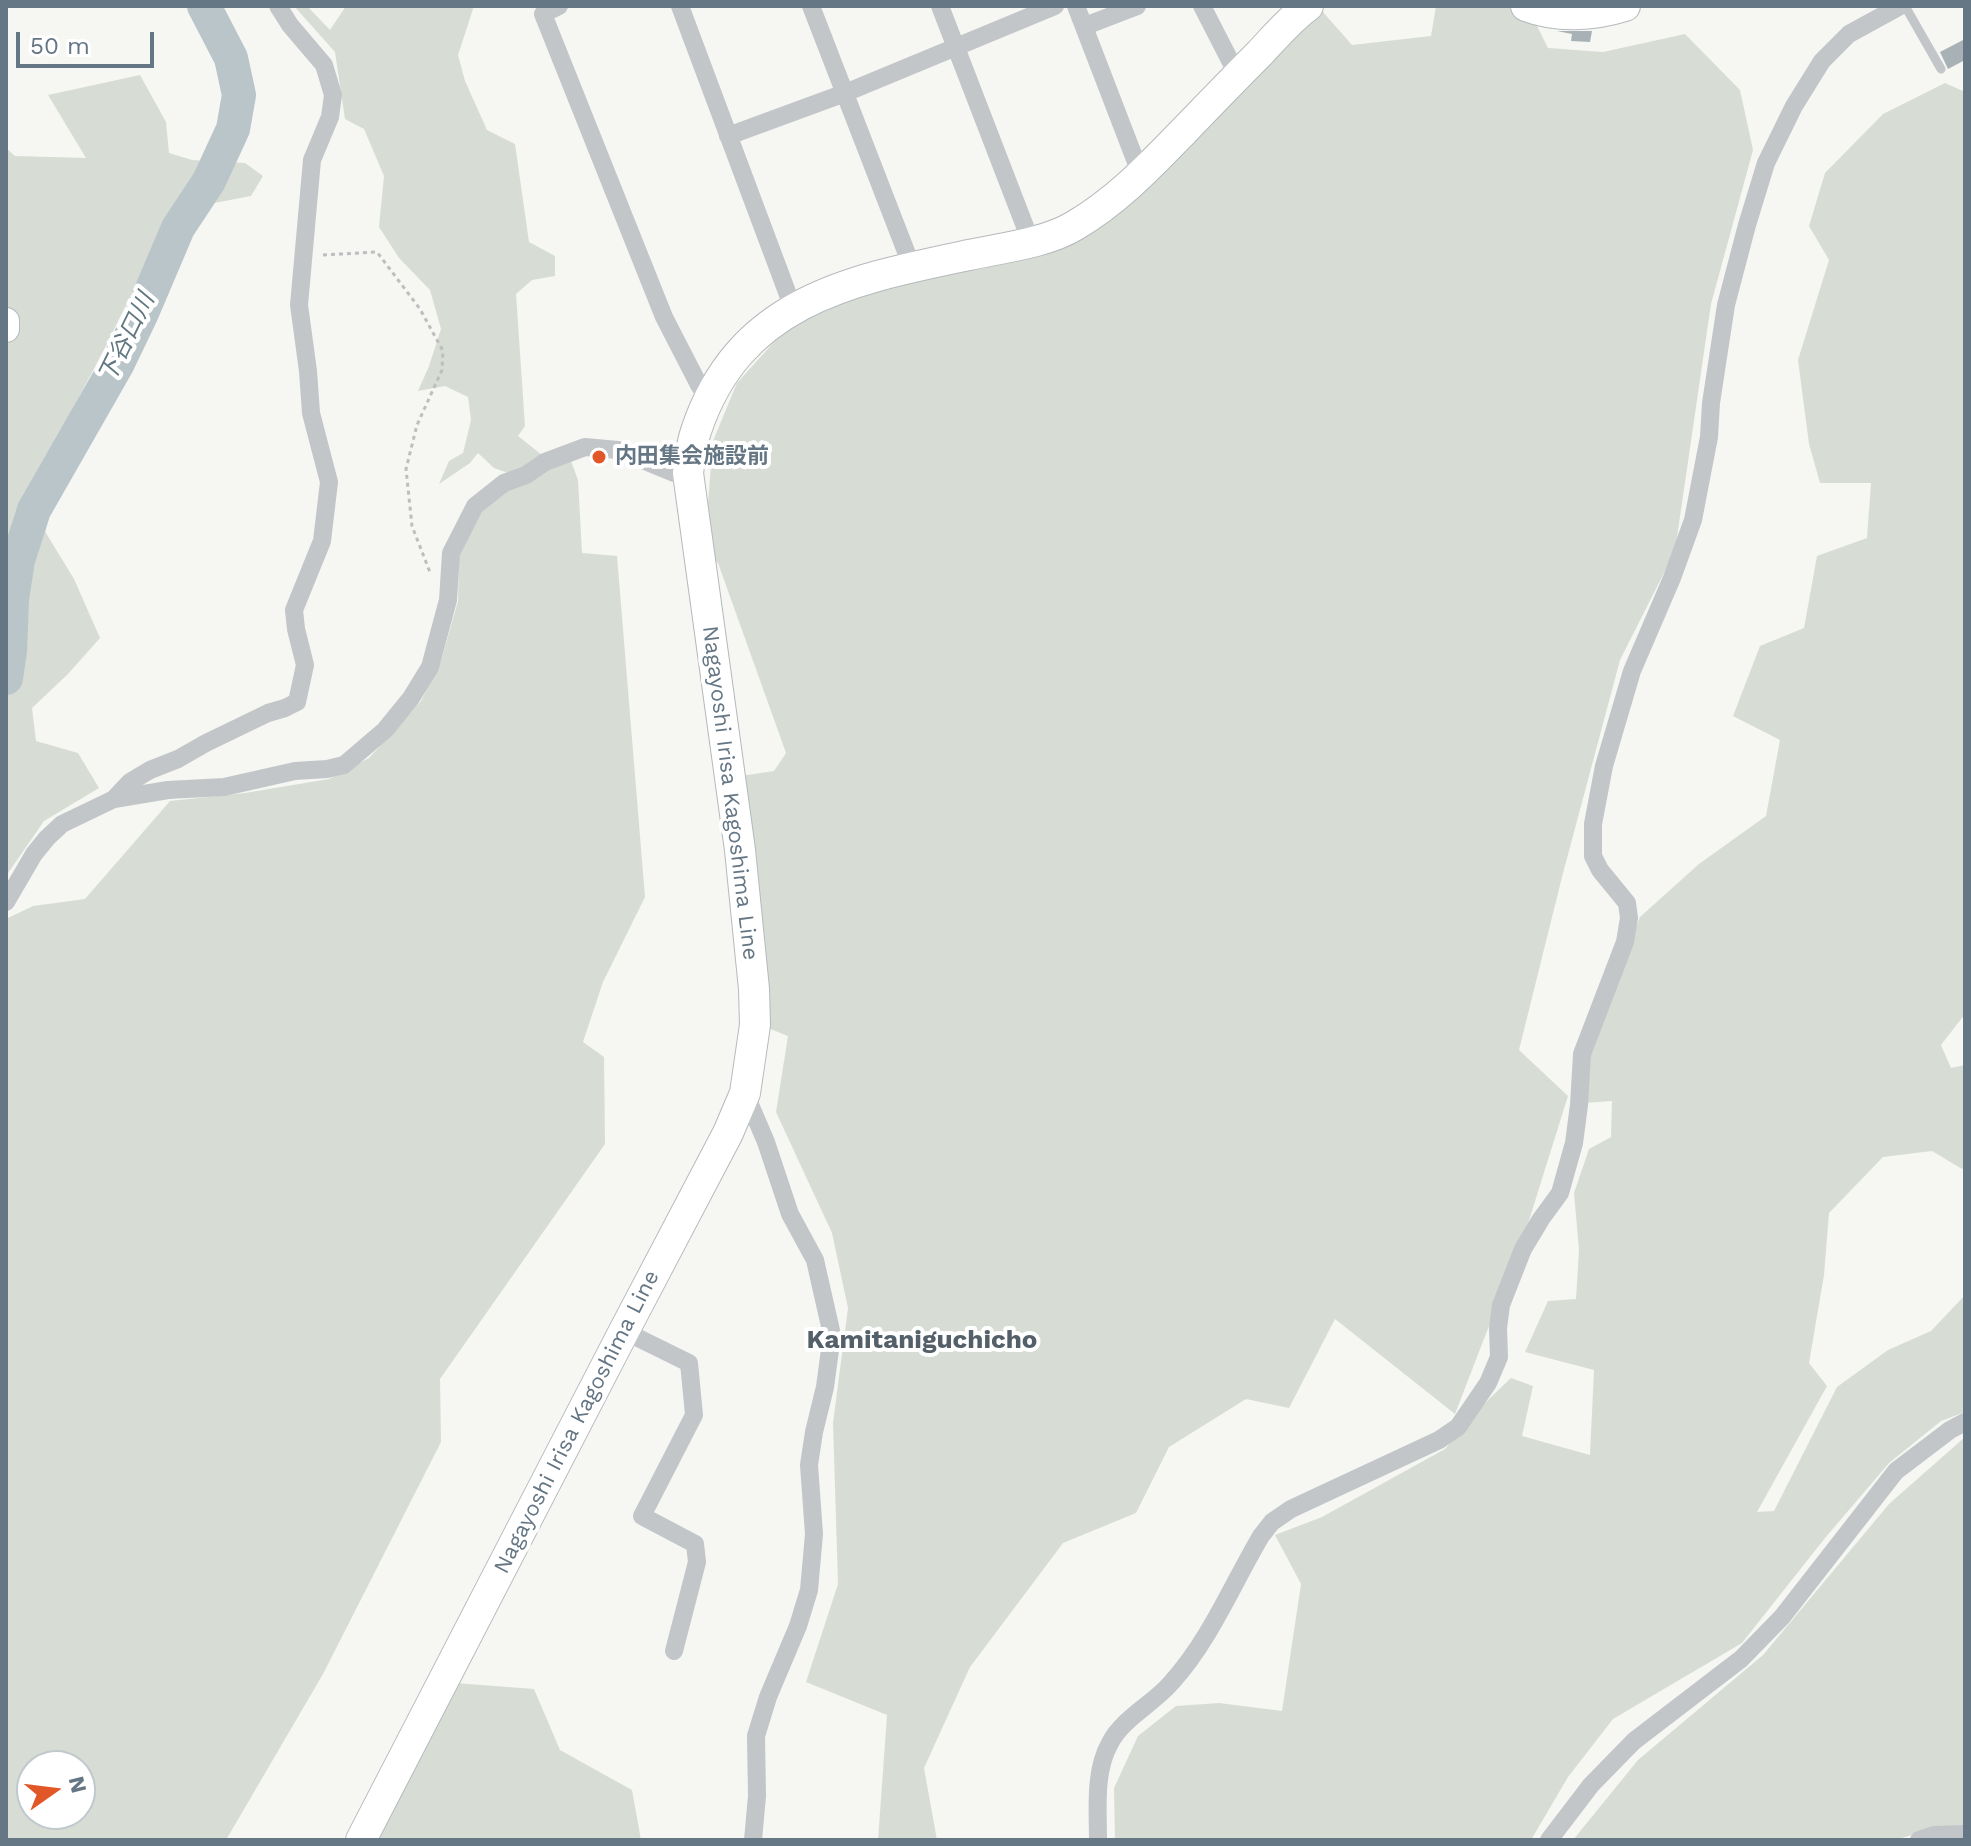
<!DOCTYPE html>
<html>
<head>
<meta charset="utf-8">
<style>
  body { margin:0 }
  #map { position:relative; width:1971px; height:1846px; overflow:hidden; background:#f6f6f3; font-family:"Work Sans",sans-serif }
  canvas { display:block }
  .frame { position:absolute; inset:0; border:8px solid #657684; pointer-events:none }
  .north { position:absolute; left:16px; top:1750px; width:80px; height:80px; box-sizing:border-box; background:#fff; border:2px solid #c1c8ce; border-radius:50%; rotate:76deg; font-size:22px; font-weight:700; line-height:32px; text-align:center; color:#657684 }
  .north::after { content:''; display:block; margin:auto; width:28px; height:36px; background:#e25728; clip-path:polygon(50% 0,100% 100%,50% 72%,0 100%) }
  .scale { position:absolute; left:16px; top:32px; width:138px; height:36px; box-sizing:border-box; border:4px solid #657684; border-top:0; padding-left:10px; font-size:24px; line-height:28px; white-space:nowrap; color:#657684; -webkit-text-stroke:6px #fff; paint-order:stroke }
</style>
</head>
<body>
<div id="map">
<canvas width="1971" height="1846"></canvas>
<div class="frame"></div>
<div class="north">N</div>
<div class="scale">50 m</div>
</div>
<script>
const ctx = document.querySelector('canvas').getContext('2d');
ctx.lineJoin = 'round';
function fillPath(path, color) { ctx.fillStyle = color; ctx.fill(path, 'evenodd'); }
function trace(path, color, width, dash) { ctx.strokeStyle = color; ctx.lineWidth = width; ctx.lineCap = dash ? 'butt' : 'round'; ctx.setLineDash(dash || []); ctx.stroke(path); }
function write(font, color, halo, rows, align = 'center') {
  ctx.font = font + ' "Work Sans","Noto Sans JP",sans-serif'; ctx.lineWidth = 8; ctx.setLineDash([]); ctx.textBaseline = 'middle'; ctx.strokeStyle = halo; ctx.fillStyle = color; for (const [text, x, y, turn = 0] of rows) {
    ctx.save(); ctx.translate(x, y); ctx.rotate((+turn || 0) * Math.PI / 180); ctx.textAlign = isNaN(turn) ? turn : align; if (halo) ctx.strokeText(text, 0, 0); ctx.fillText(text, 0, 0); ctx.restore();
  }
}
fillPath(new Path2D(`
  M294,6H307L330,30L346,6H474L458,55L465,81L487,130L515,144L529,242L555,256V276L532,280L516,294L525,426L518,436L542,455L511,474L494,468L478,453L470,463L439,484L449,461L463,453L471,420L468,397L445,386L418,391L429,366L441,329L430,290L399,258L379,227L384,176L364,129L345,119L335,52Z
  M1436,6H1527L1548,48L1603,52L1685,34L1740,90L1753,150L1711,304L1675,551L1620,660L1562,877L1519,1050L1568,1096L1526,1230L1455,1414L1335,1319L1289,1408L1246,1399L1169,1447L1136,1513L1063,1543L970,1667L924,1768L937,1840H878L887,1715L806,1682L838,1584L833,1423L848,1308L832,1233L776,1112L788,1036L768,1028L741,776L774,771L786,753L718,563L704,553L713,441L737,383L783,332L829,302L1071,240L1308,22L1323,12L1352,45L1431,36Z
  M140,75L166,122L169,153L192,160L245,163L263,176L251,196L214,203L138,280L107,344L70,414L33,478L46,533L74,579L100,638L68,674L32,708L36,741L78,753L99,788L44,821L6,876V148L15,156L86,158L48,95Z
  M1945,83L1965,92V1014L1941,1045L1951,1068L1965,1065V1166L1962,1169L1932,1151L1883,1157L1829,1213L1824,1275L1809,1363L1827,1386L1757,1512L1774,1511L1837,1387L1888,1350L1931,1331L1965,1295V1412L1941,1421L1889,1463L1825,1538L1742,1643L1613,1719L1568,1777L1531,1840H1115L1114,1788L1138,1736L1176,1706L1219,1703L1282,1711L1301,1584L1275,1535L1322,1517L1445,1449L1485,1403L1511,1378L1533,1386L1522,1436L1590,1455L1594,1370L1525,1352L1548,1301L1576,1299L1579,1250L1574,1193L1589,1149L1611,1137L1612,1101L1584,1103L1591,1046L1640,917L1699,864L1766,816L1780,740L1733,716L1760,646L1804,628L1817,556L1867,538L1871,483H1820L1809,444L1798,360L1829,260L1809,226L1825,173L1883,114Z
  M571,461L578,480L582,553L617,556L645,897L603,982L583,1042L604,1057L605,1144L440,1379L441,1442L323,1674L226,1840H6V919L33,906L85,899L170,801L245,793L329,779L369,758L421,701L441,661L458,601L459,554L483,510L508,489L548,470ZM32,1766H80V1814H32Z
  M1965,1437V1826H1942L1895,1840H1573L1638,1760L1763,1655L1889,1504Z
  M455,1683L534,1689L560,1750L632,1790L641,1840H372Z`), '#d7ddd4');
trace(new Path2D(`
  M6,678L10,651L12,599L18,560L34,510L118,363L141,315L178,228L209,181L233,129L239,95L231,58L204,6`), '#b9c5c9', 34);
fillPath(new Path2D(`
  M1557,31H1592L1590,42L1571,41L1572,34Z
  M1965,39V60L1948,69L1940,52Z`), '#a8b1b6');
const secondary = new Path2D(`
  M6,321V329`);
const primary = new Path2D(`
  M1526,6C1557,18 1593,16 1625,6
  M361,1840L624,1331L728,1133L745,1093L755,1025L754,989L740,850L688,473C690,459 691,445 696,431C739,301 850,280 969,255C1001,248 1046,243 1074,226C1115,202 1147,169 1180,135C1206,108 1233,80 1260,53C1275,37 1290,19 1308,6`);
trace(secondary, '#b4b9be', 28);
trace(primary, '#b5b9bd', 32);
trace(new Path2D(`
  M323,255L377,252L420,309L443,351L442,370L417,425L406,469L412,526L431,575`), '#bcbec0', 3, [4, 4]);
trace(new Path2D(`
  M1905,6L1941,69`), '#c2c6c9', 9);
trace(new Path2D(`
  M559,6L543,14L664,317L699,385L708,399
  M680,6L793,308
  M811,6L912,267
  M940,6L1031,242
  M1076,6L1141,175
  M1202,6L1238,76
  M1085,26L1137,6
  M728,136L845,93L1055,6
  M114,799L130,782L150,770L178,759L206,743L268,713L285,708L297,702L305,665L296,629L294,610L322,541L329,482L311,413L308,371L299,305L312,160L330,117L333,95L324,65L290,25L278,6
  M6,902L34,854L47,838L62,824L114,799L168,790L224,787L295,771L327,769L344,765L385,730L411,698L430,667L448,600L451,553L475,506L504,483L526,475L545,462L585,447L618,450L674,473H688
  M745,1093L766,1142L790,1214L815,1260L832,1335L825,1387L814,1432L809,1465L814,1534L809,1590L798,1626L768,1697L756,1736L757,1796L753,1840
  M624,1331L689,1363L694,1415L642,1516L695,1544L697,1562L674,1651
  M1098,1840C1098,1809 1094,1771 1110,1743C1123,1718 1153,1704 1171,1683C1210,1640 1232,1585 1261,1536L1272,1522L1291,1509L1439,1440L1458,1427L1488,1383L1499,1357L1498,1328L1501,1305L1523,1249L1541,1219L1560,1193L1574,1143L1579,1105L1582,1054L1625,942L1629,918L1627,903L1600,870L1593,856V824L1604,766L1632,671L1672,578L1693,520L1709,437L1711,403L1726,305L1747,225L1766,163L1794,106L1822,61L1849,34L1900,6
  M1549,1840L1591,1785L1634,1741L1741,1659L1782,1617L1896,1471L1950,1430L1965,1422
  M1919,1840L1934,1835L1965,1834`), '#c2c6c9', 18);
trace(secondary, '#fff', 26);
trace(primary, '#fff', 30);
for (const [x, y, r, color] of [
  [599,457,8,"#e25728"]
]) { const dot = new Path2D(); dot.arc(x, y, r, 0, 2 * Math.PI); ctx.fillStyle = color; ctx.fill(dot); trace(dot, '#fff', 3); }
write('bold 22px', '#657684', '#fff', [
  ["内田集会施設前",615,457]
], 'left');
write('22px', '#657684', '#fff', [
  ["Nagayoshi Irisa Kagoshima Line",730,793,83],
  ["Nagayoshi Irisa Kagoshima Line",577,1422,-63]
]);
write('italic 24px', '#617780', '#fff', [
  ["下谷口川",127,338,-64]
]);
write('bold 26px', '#535f69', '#fff', [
  ["Kamitaniguchicho",922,1340]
]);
</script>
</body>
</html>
